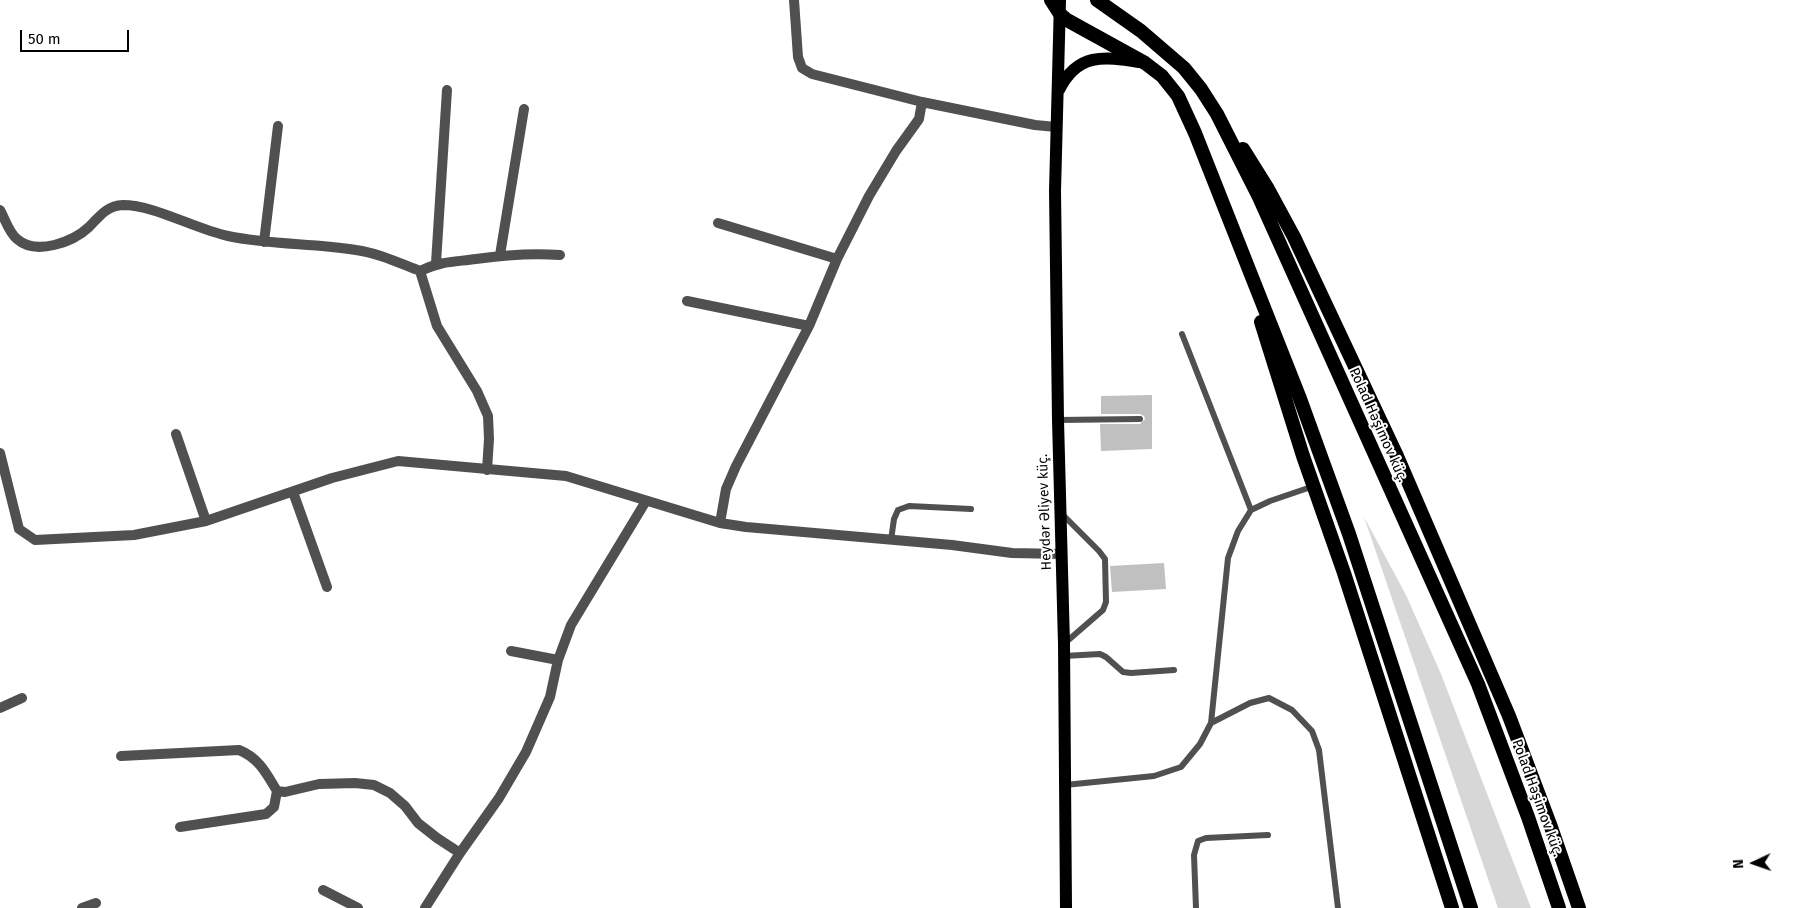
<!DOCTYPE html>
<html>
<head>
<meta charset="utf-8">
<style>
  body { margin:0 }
  #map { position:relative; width:1799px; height:908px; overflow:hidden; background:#fff; font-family:"Fira Sans",sans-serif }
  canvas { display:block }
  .north { position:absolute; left:1729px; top:838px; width:50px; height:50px; -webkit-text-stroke:4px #fff; paint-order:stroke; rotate:267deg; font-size:14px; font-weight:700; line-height:20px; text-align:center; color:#000 }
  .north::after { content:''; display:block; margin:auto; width:18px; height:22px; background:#000; clip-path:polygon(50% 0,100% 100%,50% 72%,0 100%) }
  .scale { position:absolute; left:20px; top:30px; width:109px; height:22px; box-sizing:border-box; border:2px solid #000; border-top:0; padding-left:6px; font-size:15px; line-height:18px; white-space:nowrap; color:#000; -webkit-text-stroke:4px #fff; paint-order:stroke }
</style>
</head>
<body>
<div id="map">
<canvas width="1799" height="908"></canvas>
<div class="north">N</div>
<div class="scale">50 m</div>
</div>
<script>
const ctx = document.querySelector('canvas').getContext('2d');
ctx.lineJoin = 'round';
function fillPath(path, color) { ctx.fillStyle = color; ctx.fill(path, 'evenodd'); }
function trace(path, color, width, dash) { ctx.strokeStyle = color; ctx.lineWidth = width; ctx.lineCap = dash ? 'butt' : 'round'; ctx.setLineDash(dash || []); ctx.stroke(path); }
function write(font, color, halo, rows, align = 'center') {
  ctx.font = font + ' "Fira Sans",sans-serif'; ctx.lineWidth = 4; ctx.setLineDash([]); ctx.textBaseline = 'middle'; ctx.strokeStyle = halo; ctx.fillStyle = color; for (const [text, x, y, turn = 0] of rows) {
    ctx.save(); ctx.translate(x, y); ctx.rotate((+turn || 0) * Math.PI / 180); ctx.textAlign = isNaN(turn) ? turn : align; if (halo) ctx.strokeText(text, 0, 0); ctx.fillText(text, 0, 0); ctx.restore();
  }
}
fillPath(new Path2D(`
  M1364,517L1406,595L1441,674L1531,908H1498Z`), '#d7d7d7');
fillPath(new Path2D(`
  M1152,395V449L1101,451L1100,424H1140L1145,419L1144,416L1140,414H1101V396Z
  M1164,563L1166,589L1112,592L1110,566Z`), '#c0c0c0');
trace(new Path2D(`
  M1182,334L1251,510
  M1058,420L1140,419
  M1061,513L1099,551L1105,559L1106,602L1103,610L1065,643
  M891,540L894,519L898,510L909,506L971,509
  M1064,656L1100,654L1106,657L1123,672L1131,673L1174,670
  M1211,723L1228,558L1238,531L1251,510L1270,501L1314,486
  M1065,785L1154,776L1181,767L1200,744L1211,723L1250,703L1269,698L1292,710L1312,731L1319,750L1338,908
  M1196,908L1194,855L1198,841L1206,838L1268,835`), '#505050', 6);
trace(new Path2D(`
  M794,0L798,57L802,68L812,74L922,102L1035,125L1056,127
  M0,210C5,219 9,233 17,239C36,256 73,242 89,227C100,216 106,206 123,205C154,205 195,229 228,236C270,245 313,243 356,250C378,253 399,263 420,271L437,326L477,391L488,416L489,439L487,470
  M718,223L837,259
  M264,242L278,126
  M500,255L524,109
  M436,263L447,90
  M420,271C441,261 454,262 476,259C504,255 532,253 560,255
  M687,301L809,326
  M176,434L206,521
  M0,453L19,529L35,540L134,535L206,521L332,478L398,461L566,476L720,523L746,527L952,545L1012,553L1062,554
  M293,492L327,587
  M720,523L726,489L736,466L809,326L837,259L869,196L896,151L919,119L922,102
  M511,651L558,660
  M0,708L22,698
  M121,756L239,750C259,758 266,773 277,791L285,792L319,784L355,783L374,785L390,793L405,806L418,823L437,838L460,853
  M180,827L266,814L274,807L277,791
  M323,890L358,908
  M82,908L96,903
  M425,908L460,853L499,798L526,752L550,697L558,660L571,625L646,501`), '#505050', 10);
trace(new Path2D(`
  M1060,0L1055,191L1058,420L1064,644L1066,908
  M1059,90C1077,53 1104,56 1139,62`), '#000', 12);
trace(new Path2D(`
  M1051,0L1060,14L1067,20L1145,63L1162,76L1178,96L1195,133L1299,396L1349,534L1471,908
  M1097,0L1141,31L1184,68L1201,89L1217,114L1258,195L1478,684L1528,817L1559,908
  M1243,149L1268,189L1294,237L1397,456L1509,716L1551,827L1579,908
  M1261,322L1303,456L1344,573L1452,908`), '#000', 14);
write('14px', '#000', '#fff', [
  ["Polad Həşimov küç.",1378,425,66],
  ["Heydər Əliyev küç.",1045,512,-92],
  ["Polad Həşimov küç.",1537,798,70]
]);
</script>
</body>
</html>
